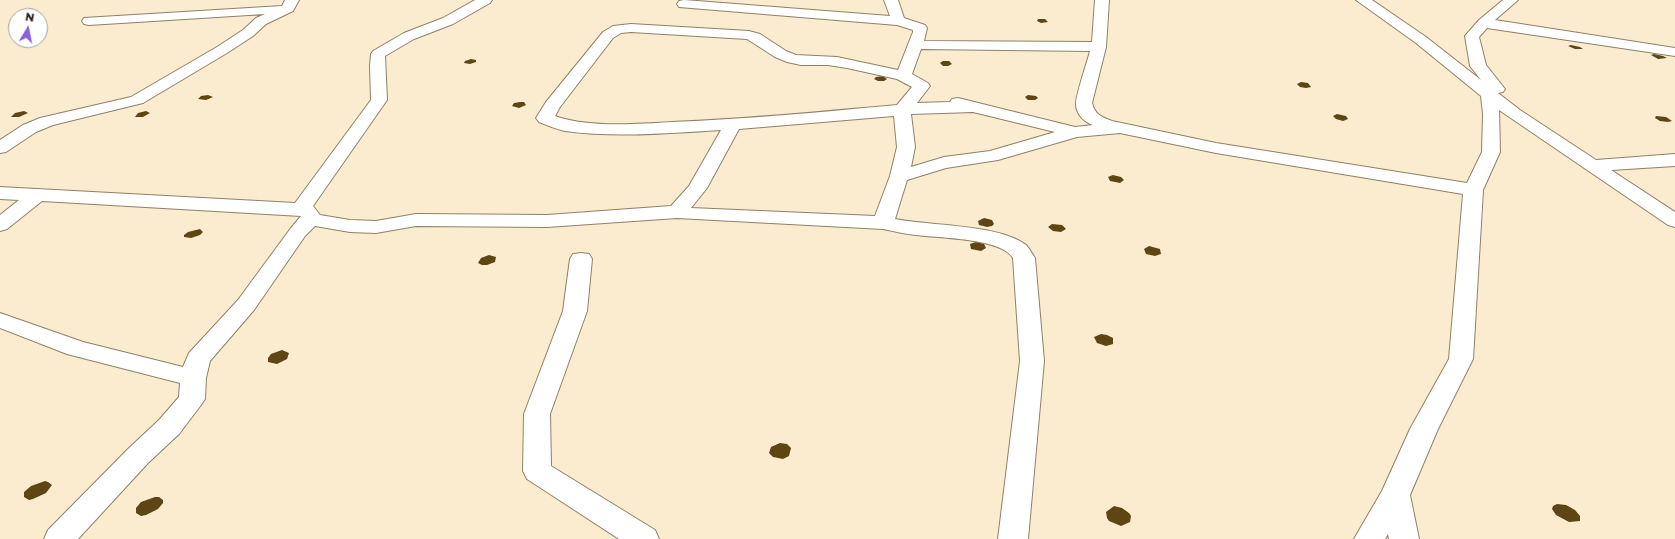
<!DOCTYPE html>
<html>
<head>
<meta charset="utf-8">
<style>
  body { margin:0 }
  #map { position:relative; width:1675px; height:539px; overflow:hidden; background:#fbecd0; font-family:Montserrat,sans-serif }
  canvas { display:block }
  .north { position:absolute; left:8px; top:8px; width:40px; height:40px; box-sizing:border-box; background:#fff; border:1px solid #a5a39f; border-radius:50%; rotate:10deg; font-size:11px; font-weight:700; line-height:16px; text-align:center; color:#1f1a0f }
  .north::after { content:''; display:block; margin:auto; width:14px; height:18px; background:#8561dc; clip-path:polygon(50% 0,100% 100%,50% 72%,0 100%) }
</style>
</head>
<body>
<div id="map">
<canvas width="1675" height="539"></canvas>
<div class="north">N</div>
</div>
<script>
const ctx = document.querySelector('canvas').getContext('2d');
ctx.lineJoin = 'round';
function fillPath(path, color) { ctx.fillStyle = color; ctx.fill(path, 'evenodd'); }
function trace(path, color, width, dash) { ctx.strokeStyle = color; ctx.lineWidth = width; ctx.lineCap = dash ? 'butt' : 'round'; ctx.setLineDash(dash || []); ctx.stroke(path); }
fillPath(new Path2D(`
  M1038,19H1045L1048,22L1041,23L1037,21Z
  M1571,45L1580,47L1583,49H1575L1568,46Z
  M1654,54L1663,56L1667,58L1658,59L1651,55Z
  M471,59L476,60V62L470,64L464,63L465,61Z
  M943,61H949L952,64L948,66H943L940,63Z
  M883,76L887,79L884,81H878L874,79L876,77Z
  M1301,82L1308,83L1311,87L1306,88L1300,87L1297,84Z
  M208,95L213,97L206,100L198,99L201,96Z
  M1028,95L1036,96L1038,98L1035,100H1028L1025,97Z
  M520,102H524L526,105L519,108L512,106L514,103Z
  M24,111L28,113L19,117H11L15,113Z
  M146,111L150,113L143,117H135L138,113Z
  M1337,114L1346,116L1348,119L1343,121L1336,119L1333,116Z
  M1656,116L1666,117L1672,121L1668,122L1660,121L1655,118Z
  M1113,175L1121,177L1124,180L1120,183L1110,181L1108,177Z
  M984,218L992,220L994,224L992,226L987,227L979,225L978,221Z
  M1052,224L1062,225L1066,229L1061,232L1053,231L1048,227Z
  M200,229L203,232L200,235L191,238L184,237V235L188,232Z
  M976,242L984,244L986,248L981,251L971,249L970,244Z
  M1149,246L1160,249L1161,254L1155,256L1146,254L1144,249Z
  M489,255L496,257L495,262L487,265H482L478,263L481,258Z
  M1101,334L1107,335L1113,338V344L1106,346L1097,343L1094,337Z
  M282,350L289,353L287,359L277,364L268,362V358L271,354Z
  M780,443L787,444L791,448L789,456L783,459L773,457L769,453L771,447Z
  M45,481L48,482L52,485L46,493L33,499L29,500L24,497V492L31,486Z
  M155,497H159L163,500V503L158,509L146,515L141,516L136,513V508L141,502Z
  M1557,504L1566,505L1575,510L1580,516V521L1569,522L1556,515L1552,509L1553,506Z
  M1114,506L1122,508L1129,513L1131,516L1130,522L1121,526L1109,521L1107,518L1106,512Z`), '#5d4614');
const minor = new Path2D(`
  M285,0H299L293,11L266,24L253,36L227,53L143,103L53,125L36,132L6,152L0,153V140L23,125L40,118L131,97L217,47L243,30L256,18L265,14L89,25L84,24L82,21L84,18L282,6Z
  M475,0H492L490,3L453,24L414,39L385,56L387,100L313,206L320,215L350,220L376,221L416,214L547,215L671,206L689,186L721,130C671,133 615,138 565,131C556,129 547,125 539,122L536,118L546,102L603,32L613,26L631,24L749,31L760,34L786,51L796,55L837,57L898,70L913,32V30L897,25L679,7L677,4L679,1L684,0L890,16L884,0H898L904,18L925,25L927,28L924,41L1092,42L1095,0H1109L1106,47L1092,103C1095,115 1102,117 1112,121L1216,143L1467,183L1482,152L1483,114L1481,96L1416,43L1356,0H1372L1426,37L1481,80L1470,66L1465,36L1479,20L1503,0H1518L1495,20L1675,48V56L1487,28L1479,37L1486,65L1505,89L1503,92L1498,93L1520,110L1596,160L1675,154V166L1611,170L1675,212V227L1668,225L1499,110L1500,152L1483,190L1473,359L1438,429L1410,495L1419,539H1389L1388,534L1385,539H1354L1382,491L1410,429L1449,359L1463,194L1216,153L1120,133L1077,137L998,160L946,168L907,180L895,219C930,226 999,224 1026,245C1030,249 1032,254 1035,258L1044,361L1028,539H998L1020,361L1013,258C1002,238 938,238 916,235C905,234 894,231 883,229L677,218L547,227L416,226L376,233L350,232L315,226L305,236L254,310L210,361L206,378L205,399L201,405L179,434L148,463L78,539H44L48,530L128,449L159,420L179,397L180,383L67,354L0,328V313L83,342L183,367L189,353L238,300L291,228L301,216L42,201L7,229L0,231V215L19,200L0,199V187L295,203L371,100L370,66L371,54L373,51L404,33L443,18ZM631,32L747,39L775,57L787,62L801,65H828L847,68L897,79L912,87L897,105C822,112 747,119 672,122C637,124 588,128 555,116L560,107L613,38L621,33ZM921,49L1090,51C1087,63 1076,94 1076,104C1076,114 1084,122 1093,125L1075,127L958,98L952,99L950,102L917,103L930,86L928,83L912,74ZM973,112L1055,132L990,151L944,157L911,167L915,147L911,114ZM894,116L897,147L890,176L875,216L691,208L707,188L739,129Z
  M581,253L589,254L592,259L587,311L550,414L551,466L655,530L659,539H619L527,479L523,471L524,414L563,311L570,259L573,254Z`);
trace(minor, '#8f8168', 2);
fillPath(minor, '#fff');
</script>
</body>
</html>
